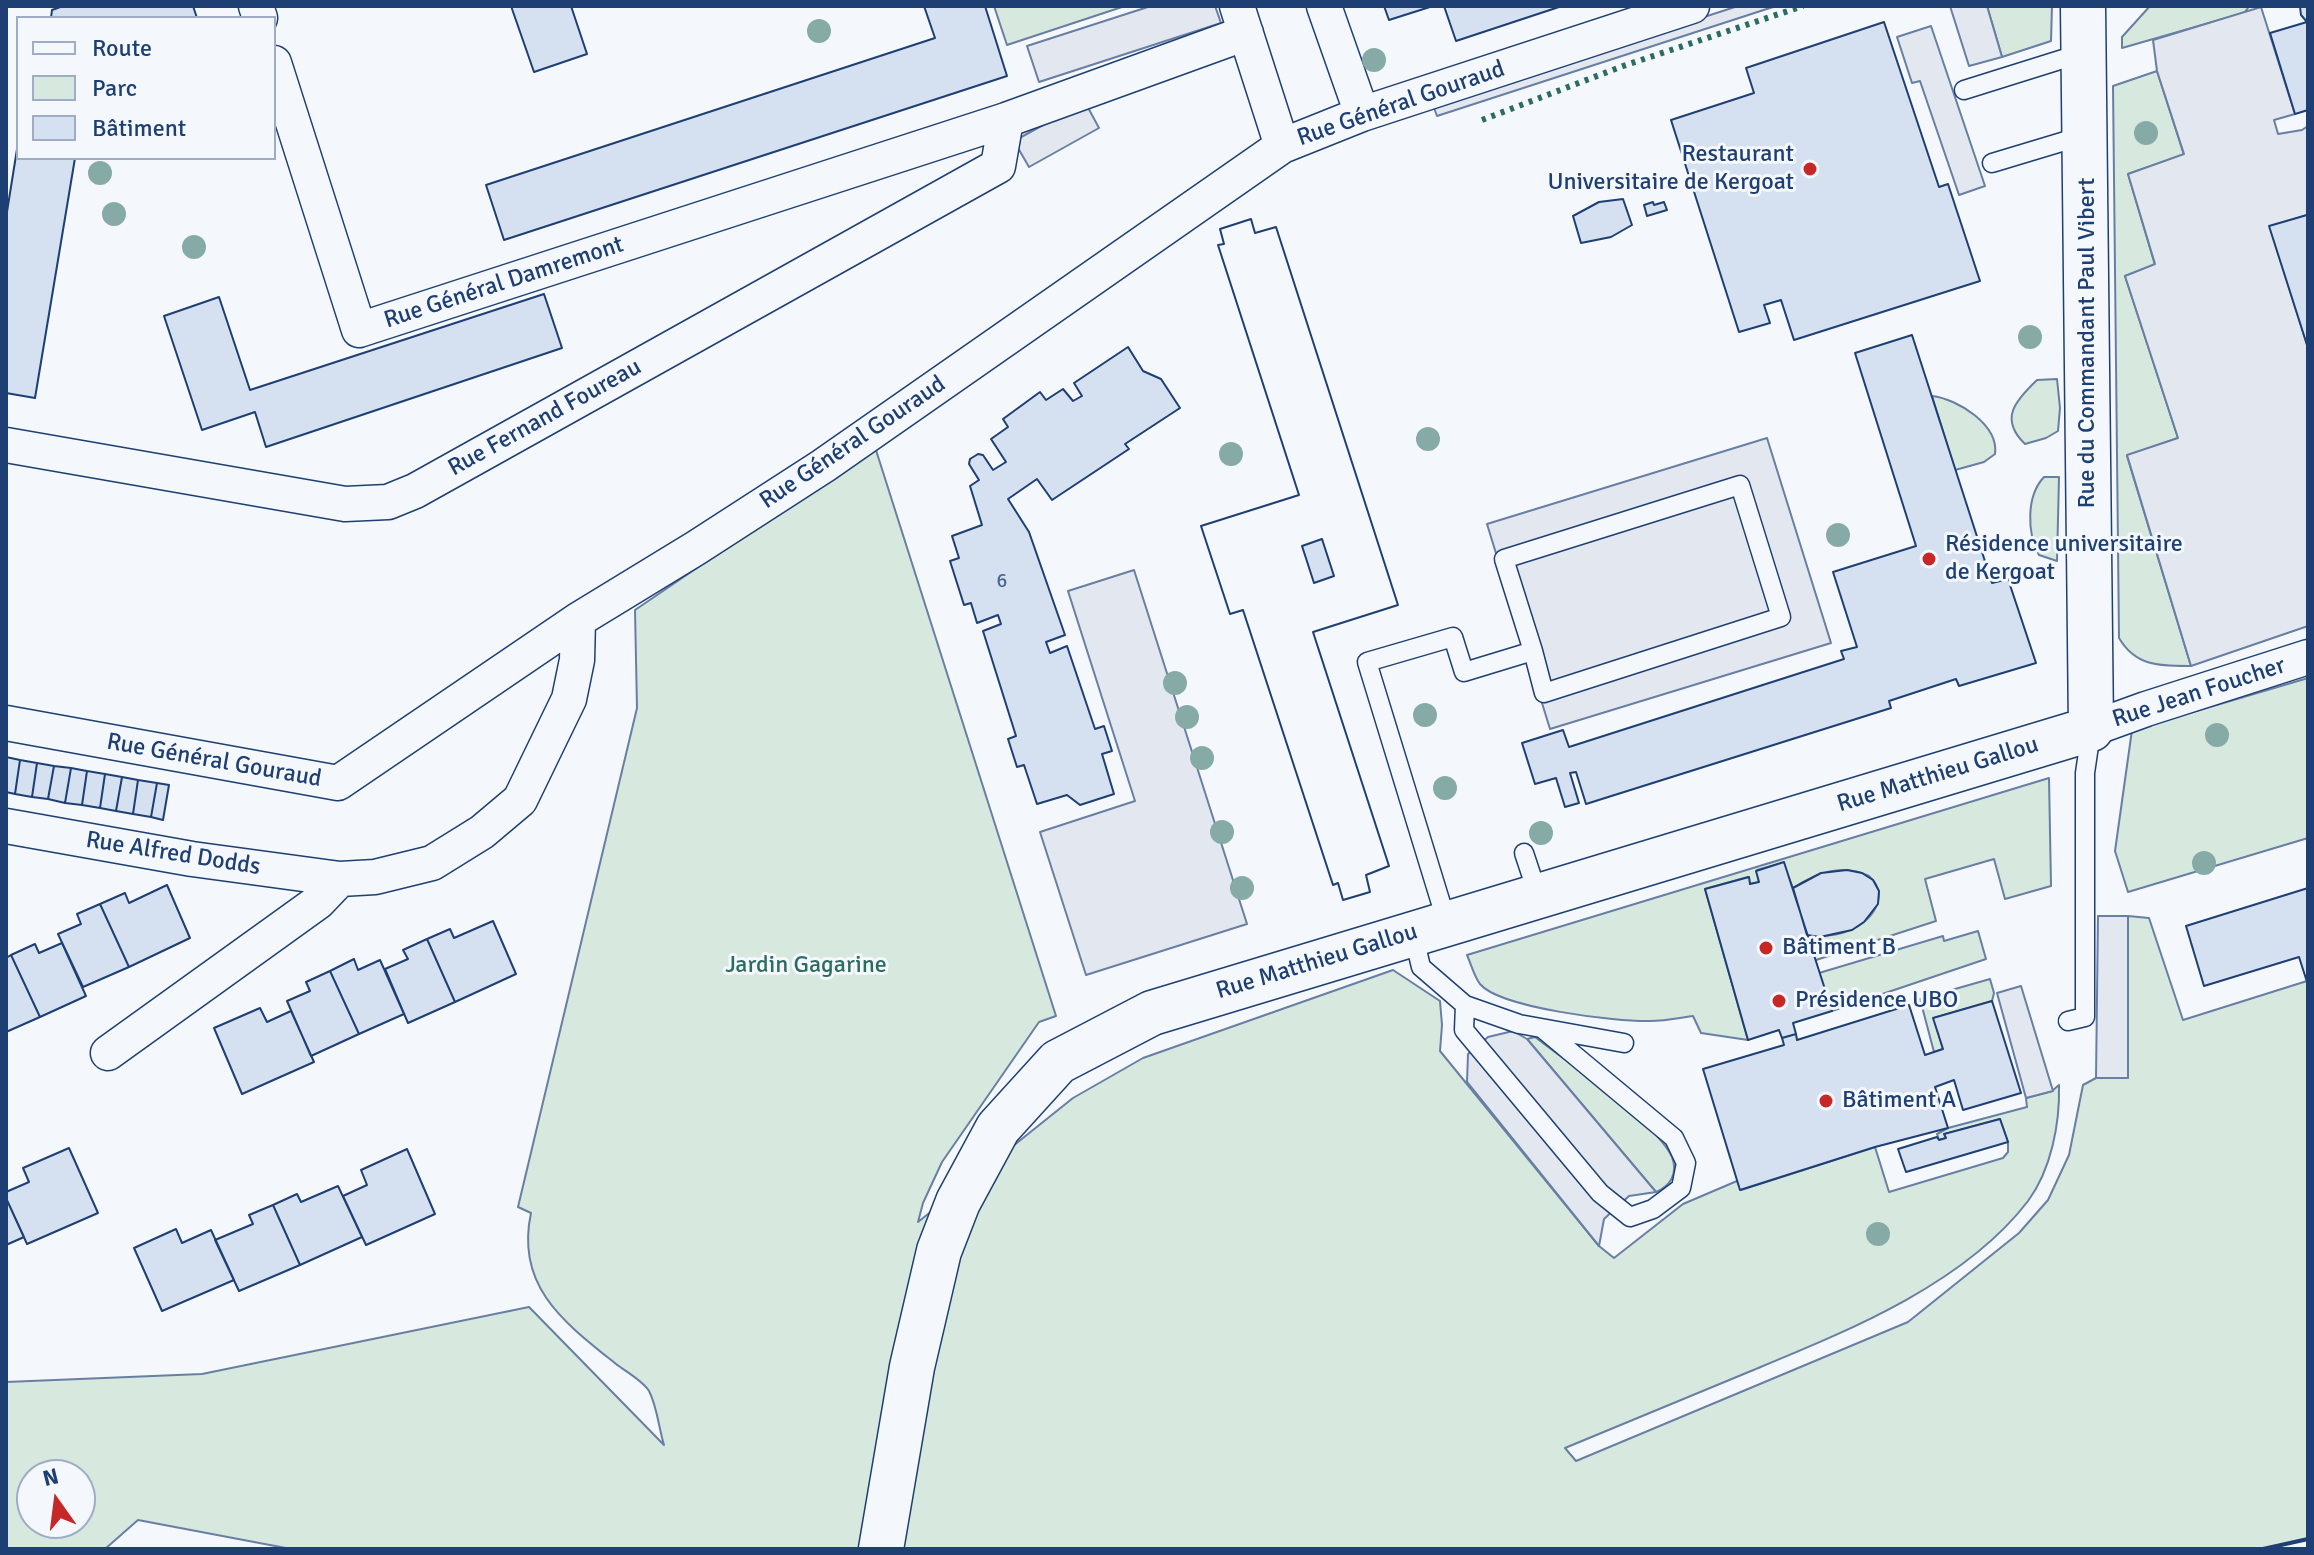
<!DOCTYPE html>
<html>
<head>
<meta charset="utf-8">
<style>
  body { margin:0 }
  #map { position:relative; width:2314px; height:1555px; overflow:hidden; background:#f4f7fb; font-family:Signika,sans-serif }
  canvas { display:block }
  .frame { position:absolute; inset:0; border:8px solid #1d3f73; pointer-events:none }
  .legend { position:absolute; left:16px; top:16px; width:260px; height:144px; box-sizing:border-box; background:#f4f7fb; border:2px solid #9eadc5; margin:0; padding:10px 14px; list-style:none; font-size:24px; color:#1d3f73 }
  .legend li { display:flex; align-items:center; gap:16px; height:40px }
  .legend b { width:40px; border:2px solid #9eadc5 }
  .north { position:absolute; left:16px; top:1459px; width:80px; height:80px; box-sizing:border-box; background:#f4f7fb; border:2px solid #9eadc5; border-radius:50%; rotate:346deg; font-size:22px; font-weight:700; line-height:32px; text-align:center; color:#1d3f73 }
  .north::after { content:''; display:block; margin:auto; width:28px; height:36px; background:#c62828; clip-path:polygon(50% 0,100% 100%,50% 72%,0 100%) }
</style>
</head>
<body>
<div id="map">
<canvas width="2314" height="1555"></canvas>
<div class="frame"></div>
<ul class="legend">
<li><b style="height:10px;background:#f4f7fb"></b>Route</li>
<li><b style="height:22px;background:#d7e8df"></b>Parc</li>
<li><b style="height:22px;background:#d5e0f0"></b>Bâtiment</li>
</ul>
<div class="north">N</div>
</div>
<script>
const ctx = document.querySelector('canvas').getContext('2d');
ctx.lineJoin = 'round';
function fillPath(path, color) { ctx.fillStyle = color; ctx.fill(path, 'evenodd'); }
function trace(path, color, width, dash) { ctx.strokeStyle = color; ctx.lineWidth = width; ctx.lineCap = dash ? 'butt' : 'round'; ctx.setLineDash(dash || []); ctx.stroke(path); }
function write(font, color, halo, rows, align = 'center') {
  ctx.font = font + ' Signika,sans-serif'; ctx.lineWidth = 6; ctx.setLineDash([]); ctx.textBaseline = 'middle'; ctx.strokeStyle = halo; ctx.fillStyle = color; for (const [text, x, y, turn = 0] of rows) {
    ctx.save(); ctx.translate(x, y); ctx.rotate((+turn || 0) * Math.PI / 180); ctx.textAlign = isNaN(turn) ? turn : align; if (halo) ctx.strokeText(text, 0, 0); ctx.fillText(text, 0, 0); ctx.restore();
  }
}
const green = new Path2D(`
  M994,6H1125L1007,45Z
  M1987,6H2052L2051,41L2002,57Z
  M2150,6H2247L2248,8L2244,13L2122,48V37Z
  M2157,71L2184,155L2128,174L2155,265L2125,276L2178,438L2127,456L2191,666C2161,666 2136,667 2119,638L2113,86Z
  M2057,379L2060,408L2058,431L2046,438L2025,444C1999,419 2015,401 2037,380Z
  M1932,396C1958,399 1999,425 1995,454L1984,462L1955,470Z
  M875,447L1056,1016L1039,1022L942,1162L923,1203L918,1222L1073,1098L1143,1058L1393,970L1440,1001L1442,1025L1440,1051L1599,1246L1614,1258L1683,1204L1737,1181L1741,1190L1875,1147L1889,1192L2003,1158L2008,1152V1142L2000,1119L1945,1134L1946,1138L1939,1140L1937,1134L1948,1128L2027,1107L2026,1098L2052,1091L2059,1085C2060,1124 2051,1170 2028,1201C1964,1285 1845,1332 1751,1371C1689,1397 1627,1422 1565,1448L1576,1461L1908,1322L2019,1233L2048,1200L2069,1155L2083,1085L2096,1078H2128V916L2149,918L2183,1020L2307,981L2308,985V1539L2263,1549H291L138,1520L105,1549H6V1382L202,1374L529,1307L664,1445C659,1429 657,1406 649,1391C643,1381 625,1371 616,1364C565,1323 515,1287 531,1213L518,1207L637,708L635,610ZM32,1475H80V1523H32Z
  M2044,477H2059L2057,561L2039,555C2027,533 2026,496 2044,477Z
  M2308,678V838L2128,892L2115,851L2132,730Z
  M2049,778L2051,886L2005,899L1994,859L1925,879L1936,921L1813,961L1807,935C1822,937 1836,936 1850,930C1873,921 1890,895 1869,876C1842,863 1816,873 1793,888L1783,863L1757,870L1759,882L1750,884L1748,877L1705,889L1748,1040L1701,1033L1693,1016C1679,1018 1664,1021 1650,1021C1617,1022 1500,1008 1480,984C1474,976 1471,964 1467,955Z
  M1978,931L1986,959L1832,1011L1819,973L1943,936L1944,941Z
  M1990,979L1994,993L1992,1001L1934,1018L1943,1049L1934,1052L1920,999Z
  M1535,1037C1567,1062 1657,1123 1672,1157C1678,1173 1671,1186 1656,1192L1527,1039Z`);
fillPath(green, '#d7e8df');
trace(green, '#687fa3', 2);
const parking = new Path2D(`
  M1151,6H1215L1221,23L1039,82L1027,46Z
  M1738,6H1776L1437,116L1433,105Z
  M1950,6H1987L2002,57L1969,66Z
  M2261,7L2295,114L2274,120L2278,134L2302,130L2308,126L2307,215L2270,227L2308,348V626L2191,666L2127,455L2178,438L2125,276L2155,264L2128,174L2184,154L2157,71L2153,40Z
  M1931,26L1985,186L1959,195L1920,81L1912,83L1897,37Z
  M1085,102L1099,128L1029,167L1014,141Z
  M1767,438L1831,643L1550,729L1487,524Z
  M1134,570L1247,924L1086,975L1040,832L1135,801L1068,591Z
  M2098,916H2128V1078H2096Z
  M2021,986L2053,1091L2026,1098L1997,993Z
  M1513,1031L1527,1039L1656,1192L1629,1196L1604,1219L1599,1246L1467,1082L1468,1054L1488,1037Z`);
fillPath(parking, '#e3e8f0');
trace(parking, '#687fa3', 2);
const building = new Path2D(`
  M63,6H193L197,18H51L52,10Z
  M511,6H571L587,54L534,72Z
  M924,6H985L1007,76L504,240L486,185L935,38Z
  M1384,6H1433L1389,20Z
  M1444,6H1562L1456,41Z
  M2308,6V110L2295,114L2270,33L2307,22L2301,15L2300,7Z
  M1884,22L1939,187L1948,184L1980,281L1794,340L1781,300L1764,305L1770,323L1739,332L1671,120L1754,93L1746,68Z
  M18,143V158H75L35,398L6,393V218Z
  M2308,175V348L2269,226L2307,215Z
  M1623,199L1632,225L1611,237L1581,243L1573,216L1599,202Z
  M1653,202L1654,205L1664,202L1667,210L1647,216L1644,205Z
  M1251,219L1255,233L1276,227L1398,605L1313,632L1389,866L1366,875L1370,892L1343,900L1338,883L1333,885L1243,610L1230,614L1201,526L1299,495L1218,245L1224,244L1220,229ZM1322,539L1334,576L1314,583L1302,546Z
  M1251,219L1255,233L1276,227L1398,605L1313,632L1389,866L1366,875L1370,892L1343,900L1338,883L1333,885L1243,610L1230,614L1201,526L1299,495L1218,245L1224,244L1220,229Z
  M544,294L562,348L266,447L255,412L202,430L164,316L219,297L250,390Z
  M1912,335L1992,583L2008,579L2036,663L1959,686L1956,679L1889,701L1891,708L1586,804L1576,772L1570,773L1579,803L1565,807L1556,778L1535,784L1522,743L1563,730L1569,747L1844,659L1841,651L1857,647L1833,572L1916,546L1855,353Z
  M1128,347L1143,371L1161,379L1180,408L1125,444L1129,449L1052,500L1037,479L1008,499L1029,532L1065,635L1046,642L1050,653L1067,646L1095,729L1104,726L1112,751L1102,754L1114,794L1080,805L1067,795L1037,804L1024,765L1017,767L1008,739L1016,736L983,631L1001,624L998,615L977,623L971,603L964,605L950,561L959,558L952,536L982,525L970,486L979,480L969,464L970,459L978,454L983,455L993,470L1006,462L991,439L1008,427L1003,419L1040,392L1046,400L1063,389L1073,401L1082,396L1074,383Z
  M6,757L20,760L15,794L6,792Z
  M20,760L37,763L32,797L15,794Z
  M37,763L54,766L48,799L32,797Z
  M54,766L71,768L65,803L48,799Z
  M71,768L87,771L82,805L65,803Z
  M87,771L105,774L100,808L82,805Z
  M105,774L122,777L116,811L100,808Z
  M122,777L138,780L133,814L116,811Z
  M138,780L157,783L151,817L133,814Z
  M157,783L169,785L163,820L151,817Z
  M1784,862L1832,1011L1793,1023L1796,1034L1782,1038L1779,1030L1748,1040L1705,889L1749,877L1750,884L1759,882L1756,871Z
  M1847,870L1862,873L1873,880L1879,891L1878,904L1864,922L1852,930L1820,937L1807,935L1793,888L1821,873Z
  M167,885L190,938L129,967L100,904L125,893L129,903Z
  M2308,888V985L2299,957L2204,986L2186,926Z
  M100,904L129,967L83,987L58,934L81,924L77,914Z
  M493,921L516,974L455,1002L427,939L450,929L454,938Z
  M427,939L455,1002L408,1023L385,969L408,959L403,950Z
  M62,943L86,996L40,1017L11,955L35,944L39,953Z
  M11,955L40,1017L6,1032V958Z
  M354,959L358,970L380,960L404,1014L359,1034L330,971Z
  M330,971L359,1034L311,1056L287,1001L310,991L306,982Z
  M1992,1001L2021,1093L1963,1110L1954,1080L1935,1087L1948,1128L1875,1147L1740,1190L1703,1069L1784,1045L1782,1038L1796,1034L1797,1040L1909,1005L1925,1055L1943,1049L1933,1018Z
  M260,1008L267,1022L291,1011L314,1062L242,1094L214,1028Z
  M2000,1119L2008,1142L1906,1172L1898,1149L1937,1137L1939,1140L1946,1138L1944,1134Z
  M69,1148L98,1213L27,1244L6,1198V1192L29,1182L23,1168Z
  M407,1149L435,1214L366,1245L343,1196L367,1185L361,1170Z
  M338,1186L362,1237L300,1265L273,1205L297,1194L301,1202Z
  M6,1198L24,1237L6,1245Z
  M273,1205L300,1265L239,1291L215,1240L253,1224L249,1215Z
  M176,1229L182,1243L211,1230L234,1280L162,1311L134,1248Z`);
fillPath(building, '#d5e0f0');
trace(building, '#1d3f73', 2);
const lane = new Path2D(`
  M1964,90L2063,59L2085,62
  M1992,163L2085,135
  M1524,853L1538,895
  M1447,923L1367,662L1453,637L1464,672L1533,651L1504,559L1740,485L1781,617L1544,693L1533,651
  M1413,933L1421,967L1465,1005L1519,1024L1624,1043
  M1465,1005L1464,1030L1600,1193L1630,1217L1653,1209L1681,1188L1686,1163L1674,1138L1543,1029
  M2068,1021L2085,1017V773L2091,732`);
const street = new Path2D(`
  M256,6L260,18
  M1237,6L1282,146
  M1324,6L1362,114
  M274,63L359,330L1006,120L1246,33
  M6,445L345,504L388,502L415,491L998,166L1006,120
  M6,723L338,783L578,620L696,548L823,466L1282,146L1362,114L1692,6
  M2091,729L2146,709L2308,657
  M6,826L192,859L340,879L375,877L432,863L482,832L520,800L569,699L577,660L578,620
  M108,1053L318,902L340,879`);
const secondary = new Path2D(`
  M881,1549L912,1367L939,1251L958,1202L998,1128L1058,1062L1152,1013L2091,729L2083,6`);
trace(lane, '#1d3f73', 21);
trace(street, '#1d3f73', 37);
trace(secondary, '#1d3f73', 47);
trace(lane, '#f4f7fb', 18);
trace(street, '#f4f7fb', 34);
trace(secondary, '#f4f7fb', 44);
trace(new Path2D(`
  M1482,120L1623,66L1803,6`), '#2c6c60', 6, [4, 6]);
trace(new Path2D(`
  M2263,1549L2308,1539`), '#1d3f73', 4);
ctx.fillStyle = '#86aba6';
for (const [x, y] of [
  [819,31],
  [1374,60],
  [2146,133],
  [100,173],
  [114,214],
  [194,247],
  [2030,337],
  [1428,439],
  [1231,454],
  [1838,535],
  [1175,683],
  [1425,715],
  [1187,717],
  [2217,735],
  [1202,758],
  [1445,788],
  [1222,832],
  [1541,833],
  [2204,863],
  [1242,888],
  [1878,1234]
]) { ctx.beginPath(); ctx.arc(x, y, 12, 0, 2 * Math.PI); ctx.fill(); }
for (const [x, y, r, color] of [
  [1810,169,8,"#c62828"],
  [1929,559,8,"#c62828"],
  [1766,948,8,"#c62828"],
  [1779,1001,8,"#c62828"],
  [1826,1101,8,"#c62828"]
]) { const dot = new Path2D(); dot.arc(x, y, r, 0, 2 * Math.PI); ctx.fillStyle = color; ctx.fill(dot); trace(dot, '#f4f7fb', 3); }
write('20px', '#4b6792', null, [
  ["6",1002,582]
]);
write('24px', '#1d3f73', '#f4f7fb', [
  ["Rue Général Gouraud",1401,104,-19],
  ["Rue Général Damremont",504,283,-18],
  ["Rue du Commandant Paul Vibert",2088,343,-90],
  ["Rue Fernand Foureau",545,418,-29],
  ["Rue Général Gouraud",853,443,-34],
  ["Rue Jean Foucher",2199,693,-18],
  ["Rue Général Gouraud",214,761,10],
  ["Rue Matthieu Gallou",1938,775,-17],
  ["Rue Alfred Dodds",173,854,9],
  ["Rue Matthieu Gallou",1317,962,-17]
]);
write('24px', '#1d3f73', '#f4f7fb', [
  ["Restaurant",1794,155,"right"],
  ["Universitaire de Kergoat",1794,183,"right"],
  ["Résidence universitaire",1945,545],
  ["de Kergoat",1945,573],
  ["Bâtiment B",1782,948],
  ["Présidence UBO",1795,1001],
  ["Bâtiment A",1842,1101]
], 'left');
write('24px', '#2c6c60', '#f4f7fb', [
  ["Jardin Gagarine",806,966]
]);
</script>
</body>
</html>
